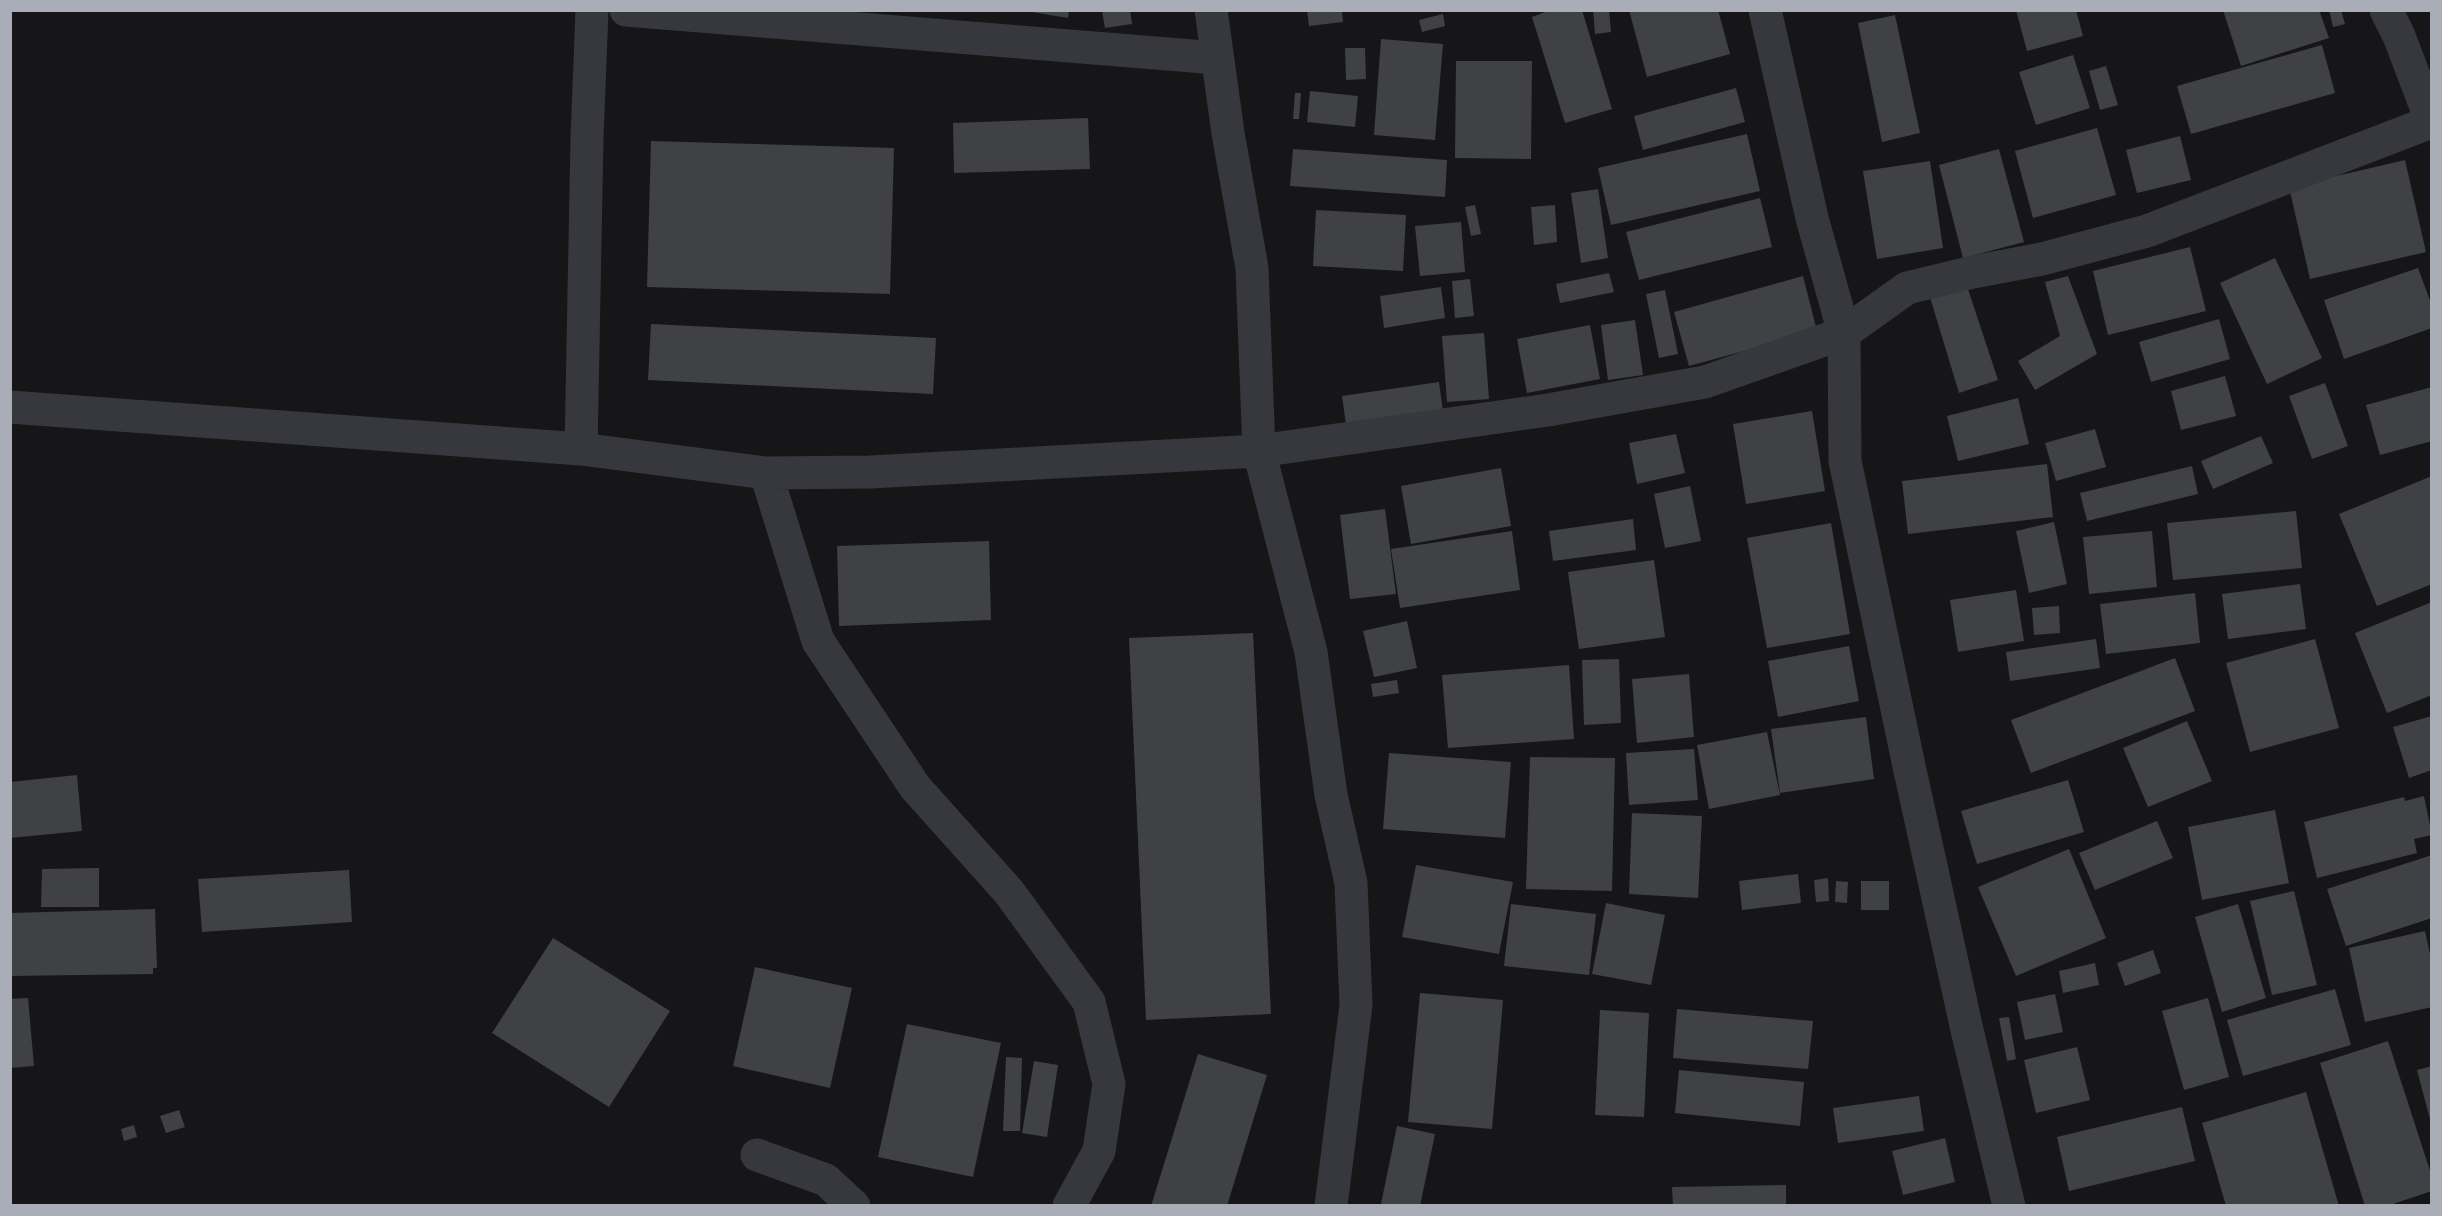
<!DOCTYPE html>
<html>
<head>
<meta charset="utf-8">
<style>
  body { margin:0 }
  #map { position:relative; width:2442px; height:1216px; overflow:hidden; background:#161618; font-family:"Titillium Web",sans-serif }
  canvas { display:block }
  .frame { position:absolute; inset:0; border:12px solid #a8adb8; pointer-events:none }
</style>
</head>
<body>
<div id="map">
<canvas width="2442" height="1216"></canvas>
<div class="frame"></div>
</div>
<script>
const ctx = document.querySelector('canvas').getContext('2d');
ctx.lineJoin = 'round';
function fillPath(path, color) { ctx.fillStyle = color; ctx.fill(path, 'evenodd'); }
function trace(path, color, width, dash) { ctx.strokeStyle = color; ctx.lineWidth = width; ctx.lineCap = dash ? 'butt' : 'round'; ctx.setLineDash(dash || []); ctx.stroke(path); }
fillPath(new Path2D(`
  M1020,10H1069L1068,18Z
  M1102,10H1130L1132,24L1105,28Z
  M1307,10H1342L1343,22L1309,26Z
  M1551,10H1582L1612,109L1565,123L1532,17Z
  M1593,10H1609L1611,32L1595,34Z
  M1629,10H1718L1730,54L1647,77Z
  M2016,10H2076L2083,36L2027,51Z
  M2223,10H2319L2329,38L2241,66Z
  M2329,10H2341L2345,24L2333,27Z
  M1443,14L1445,26L1422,32L1419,20Z
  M1895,15L1920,133L1882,142L1858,23Z
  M1381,39L1443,44L1435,140L1374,135Z
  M2322,45L2335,93L2191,134L2177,86Z
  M1345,48H1365L1366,79L1346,80Z
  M2073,55L2090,108L2036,125L2019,72Z
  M1456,61H1532L1531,159L1455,158Z
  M2106,66L2118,105L2100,110L2089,71Z
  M1736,88L1745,122L1643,150L1634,116Z
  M1310,91L1358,96L1355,127L1307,122Z
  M1295,93H1301L1299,119H1293Z
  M1088,118L1090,169L954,173L953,123Z
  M2097,128L2116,195L2033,218L2015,151Z
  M1747,134L1760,191L1611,225L1598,168Z
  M2180,136L2191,180L2137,193L2126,150Z
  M651,141L894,148L890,294L647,287Z
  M1293,149L1447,160L1445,197L1290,186Z
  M1999,149L2024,242L1963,258L1939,165Z
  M2405,160L2426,252L2310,279L2289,187Z
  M1930,161L1943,248L1877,259L1863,171Z
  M1598,189L1608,258L1581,263L1571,193Z
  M1760,198L1772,247L1639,280L1626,232Z
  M1475,205L1481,234L1471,236L1465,207Z
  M1555,205L1557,242L1534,245L1531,207Z
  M1316,210L1406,215L1403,271L1313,266Z
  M1461,222L1465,272L1420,276L1415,226Z
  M2190,247L2206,311L2108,335L2093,271Z
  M2275,258L2322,358L2267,384L2220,283Z
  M2418,268L2432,306V328L2344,359L2324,300Z
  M1609,273L1614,292L1560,303L1556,284Z
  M1803,276L1817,331L1689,366L1674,312Z
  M2068,276L2097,354L2035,390L2018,361L2060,336L2045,282Z
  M1470,279L1474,316L1455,318L1452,281Z
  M1966,283L1998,380L1959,393L1929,294Z
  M1441,287L1445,318L1384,328L1380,296Z
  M1665,290L1678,354L1659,358L1646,294Z
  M2219,319L2230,359L2151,382L2139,342Z
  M1635,320L1643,375L1608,380L1601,325Z
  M651,324L936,338L933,394L648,380Z
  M1590,325L1600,379L1527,393L1517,339Z
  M1484,333L1489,399L1447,402L1442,336Z
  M2225,376L2236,416L2181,430L2171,391Z
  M1439,382L1443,411L1346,424L1342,396Z
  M2325,383L2348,446L2312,459L2289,396Z
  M2432,387V441L2380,455L2366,405Z
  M2018,398L2029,444L1958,461L1947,416Z
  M1812,411L1825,491L1746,504L1733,424Z
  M2095,429L2106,467L2056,481L2045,443Z
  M1676,434L1685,473L1637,484L1629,443Z
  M2261,436L2273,463L2213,489L2201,461Z
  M2047,464L2053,517L1908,534L1902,481Z
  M2192,466L2198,494L2087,521L2080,493Z
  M1501,468L1511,526L1411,544L1401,486Z
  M2432,476V584L2377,606L2339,514Z
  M1690,486L1701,541L1665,548L1654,494Z
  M1385,509L1396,594L1350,599L1340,515Z
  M2296,511L2302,568L2173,580L2167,523Z
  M1633,519L1636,550L1553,561L1549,531Z
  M2054,522L2067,584L2029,593L2016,531Z
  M1831,523L1850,634L1767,648L1747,538Z
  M1512,531L1520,590L1400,608L1391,549Z
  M2152,531L2157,587L2089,594L2083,537Z
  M989,541L991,620L839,626L837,546Z
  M1654,560L1665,637L1579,649L1568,572Z
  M2300,584L2306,629L2228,639L2222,594Z
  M2016,590L2024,641L1958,652L1950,600Z
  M2195,593L2200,643L2106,654L2100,604Z
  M2432,602V695L2387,713L2355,633Z
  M2059,606L2060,633L2034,635L2032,608Z
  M1407,621L1417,668L1374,677L1363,631Z
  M1253,633L1271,1014L1146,1020L1129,638Z
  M2096,639L2100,668L2010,681L2006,652Z
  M2315,639L2339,728L2250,752L2226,663Z
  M1849,646L1859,701L1778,717L1768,661Z
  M2175,658L2195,711L2031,773L2011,720Z
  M1619,659L1621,723L1584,725L1582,660Z
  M1569,665L1574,739L1448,748L1442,675Z
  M1689,674L1694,737L1637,743L1632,679Z
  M1397,680L1399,693L1373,697L1371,684Z
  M2432,716V770L2409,778L2393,727Z
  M1866,717L1874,779L1780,793L1771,729Z
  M2187,721L2212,781L2148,807L2123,748Z
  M1767,732L1780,795L1709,809L1697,745Z
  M1694,749L1698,800L1629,805L1626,753Z
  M1389,753L1511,762L1505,838L1383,829Z
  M1530,757L1615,758L1612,891L1526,889Z
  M77,775L82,831L10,838V782Z
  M2068,780L2084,832L1977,864L1961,811Z
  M2424,796L2432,835L2414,839L2417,853L2317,878L2304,822L2404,797L2405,801Z
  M2275,810L2289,883L2202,900L2188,827Z
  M1632,813L1702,816L1698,898L1629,894Z
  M2157,821L2173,858L2095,890L2079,853Z
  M2069,849L2106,938L2016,976L1978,887Z
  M2432,855V918L2346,946L2327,889Z
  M1416,865L1513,882L1499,954L1402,937Z
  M99,868V907H41L42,869Z
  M349,870L352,922L202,932L198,879Z
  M1798,874L1801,903L1742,910L1739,881Z
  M1828,878L1829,901L1816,902L1814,880Z
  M1836,881L1848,882L1847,903L1835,902Z
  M1861,881H1889V910H1861Z
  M2294,891L2317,985L2272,995L2250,901Z
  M1606,903L1665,915L1651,985L1592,974Z
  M1511,904L1596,914L1589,975L1504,966Z
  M2238,904L2266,998L2222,1012L2195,917Z
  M155,909L157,968H153V974L10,976V913Z
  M2425,931L2432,963V1007L2365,1022L2349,948Z
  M553,938L670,1011L609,1107L492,1033Z
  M2153,950L2161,973L2125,986L2117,963Z
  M2095,963L2099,985L2063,993L2059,971Z
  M755,967L852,988L830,1088L733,1066Z
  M2335,989L2351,1045L2243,1076L2227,1020Z
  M1420,993L1503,1000L1492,1129L1408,1122Z
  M2055,994L2063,1032L2025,1040L2017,1002Z
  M28,998L34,1066L10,1068V999Z
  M2208,998L2229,1077L2184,1090L2162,1011Z
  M1677,1009L1813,1021L1808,1069L1673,1058Z
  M1600,1010L1649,1013L1644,1117L1595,1115Z
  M2009,1017L2016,1059L2007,1061L1999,1018Z
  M907,1024L1001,1043L973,1177L878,1157Z
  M2388,1041L2432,1177V1191L2387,1206H2365L2320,1063Z
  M2077,1047L2090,1100L2036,1113L2024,1060Z
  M1198,1054L1267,1075L1227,1206H1151Z
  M1006,1057L1022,1058L1020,1131H1003Z
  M1034,1061L1058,1065L1047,1137L1022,1133Z
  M2432,1066V1123H2431L2417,1070Z
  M1679,1070L1804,1082L1800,1126L1675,1113Z
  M2306,1092L2339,1206H2226L2202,1123Z
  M1919,1096L1924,1131L1838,1143L1833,1108Z
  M2182,1107L2195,1161L2069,1191L2057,1137Z
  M179,1110L185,1127L166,1133L160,1116Z
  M134,1125L137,1137L124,1141L121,1129Z
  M1397,1126L1435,1134L1420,1206L1381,1204Z
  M1945,1138L1955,1182L1903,1195L1892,1151Z
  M1786,1185V1206H1673L1672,1187Z`), '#404145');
trace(new Path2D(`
  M626,10L1217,58
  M1211,10L1228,133L1252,268L1259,451L1311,652L1331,795L1351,883L1356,1005L1331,1206
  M1765,10L1812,218L1844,333L1845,461L1909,766L1967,1030L2009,1206
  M2386,10L2399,36L2432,123
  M10,407L581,449L766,473L870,472L1259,451L1548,410L1705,382L1844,333L1907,288L1973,272L2042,259L2147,231L2431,122
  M581,449L587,138L592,10
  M766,473L818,641L915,787L1009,892L1089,1002L1109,1084L1099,1151L1069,1206
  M757,1155L826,1180L854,1206`), '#37383d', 33);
</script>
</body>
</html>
